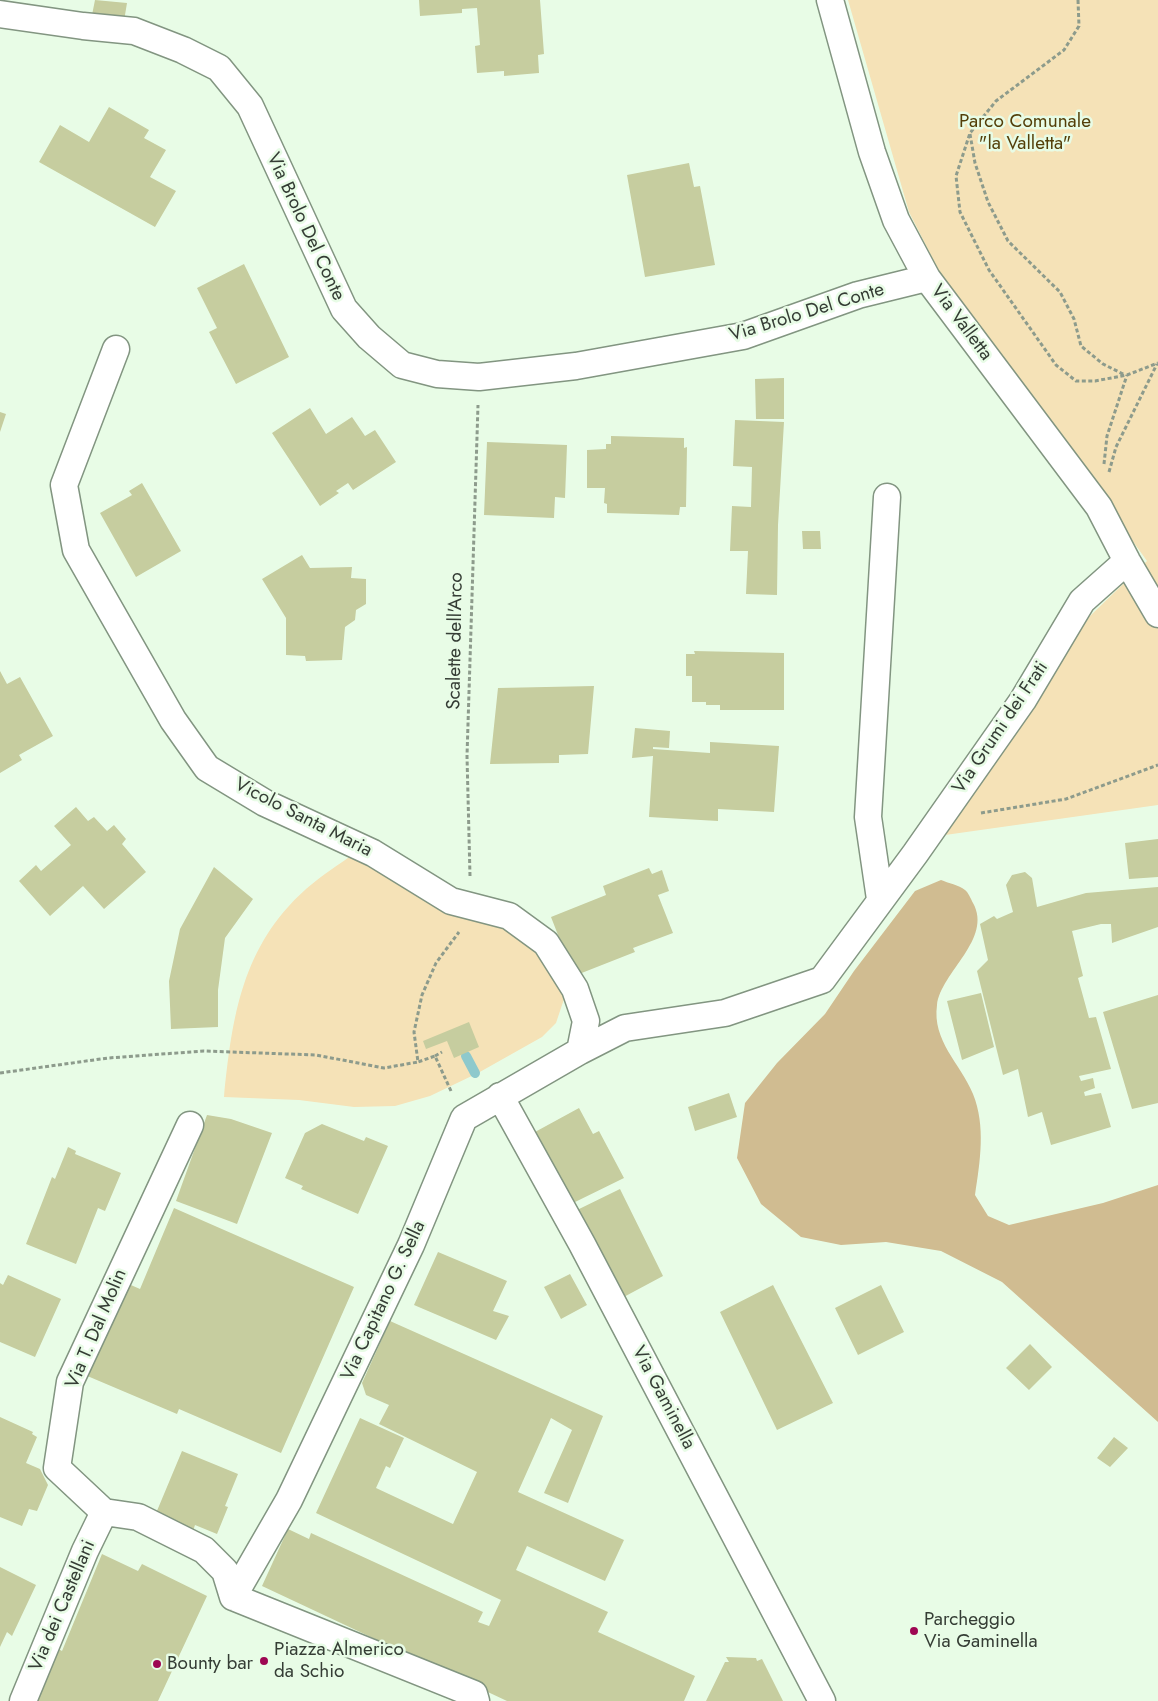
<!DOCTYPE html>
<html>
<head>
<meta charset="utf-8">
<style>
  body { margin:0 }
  canvas { display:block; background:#e8fce6 }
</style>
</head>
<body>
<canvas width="1158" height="1701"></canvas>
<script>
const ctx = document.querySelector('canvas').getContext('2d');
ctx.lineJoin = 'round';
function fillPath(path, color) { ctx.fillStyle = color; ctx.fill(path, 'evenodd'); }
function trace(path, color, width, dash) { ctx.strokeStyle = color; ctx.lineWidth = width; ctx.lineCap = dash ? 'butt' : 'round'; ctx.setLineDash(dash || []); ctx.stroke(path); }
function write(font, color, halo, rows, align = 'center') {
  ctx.font = font + ' Jost,sans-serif'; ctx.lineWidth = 5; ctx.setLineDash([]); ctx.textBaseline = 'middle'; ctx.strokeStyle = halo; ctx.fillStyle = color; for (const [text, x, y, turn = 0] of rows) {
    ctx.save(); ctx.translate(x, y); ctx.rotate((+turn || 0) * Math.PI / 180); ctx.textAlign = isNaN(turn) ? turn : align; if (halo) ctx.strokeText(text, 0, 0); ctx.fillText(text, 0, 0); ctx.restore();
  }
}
fillPath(new Path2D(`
  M848,0H1158V805L938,836L1090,616L1147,561L941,275L909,212Z
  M356,852L539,946L557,976L564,999L556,1023L542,1037L478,1073L430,1096L395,1106L354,1107L299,1100L224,1097C232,1017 242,946 306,889C322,875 340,864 356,852Z`), '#f5e2b7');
fillPath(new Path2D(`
  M941,880C948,883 959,885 965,890C968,892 971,899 973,903C993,939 941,972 937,1005C932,1041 960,1063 973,1094C986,1126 980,1162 975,1195L988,1216L1009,1225L1103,1203L1158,1185V1422L1002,1282L941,1251L886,1242L841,1245L801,1237L761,1204L737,1158L745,1103L777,1063L825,1014L854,971L915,891Z`), '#d0bc91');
trace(new Path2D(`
  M466,1056L475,1073`), '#8ec9cc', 10);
fillPath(new Path2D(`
  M95,0L127,3L124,21L92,15Z
  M419,0H540L544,54L538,55L539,73L504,76V71L477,73L475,46L480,45L477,8L462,9V13L420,16Z
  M109,107L149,130L144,138L166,150L150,177L176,191L155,227L39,162L60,125L89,142Z
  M689,163L694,187L700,186L715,265L645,277L627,175Z
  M244,264L289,357L236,384L209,332L217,328L197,288Z
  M784,378V419H756L755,379Z
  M310,408L326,434L352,417L365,436L375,430L396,462L353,490L348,483L336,491L339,493L320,506L272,433Z
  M0,412L6,414L0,432Z
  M735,420L784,422L778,525L777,595L746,594L748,551H730L732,506L751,507L752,467L733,466Z
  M611,436L684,438V448L687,447L686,507H680L679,515L607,513V504L604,503L605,488H587V450L606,449V444H611Z
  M487,442L567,445L565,498L555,497L554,518L484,515Z
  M142,483L181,551L136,577L100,513L132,495L129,491Z
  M802,531H820L821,549H803Z
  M302,555L310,568L352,567L351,578L366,579V604L356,610L355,620L345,627L342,660L306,661L305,656L286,655V618L262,579Z
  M694,651L784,653V710H720V705H706V702H692V676H686V654H695Z
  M0,671L7,684L20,677L53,736L19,755L22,760L0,773Z
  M594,686L588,754L559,755V763L490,764L498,688Z
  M635,728L670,731L669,748L653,747V749L710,753V742L779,746L774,812L718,809V821L649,817L653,756L632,758Z
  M76,807L88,821L94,817L107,831L114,825L126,839L122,844L146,872L104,909L83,886L50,916L19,881L36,865L41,871L71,845L54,826Z
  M1158,839V877L1129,879L1125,843Z
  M214,867L253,899L225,938L218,990V1027L171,1029L169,981L180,929Z
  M649,868L652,874L662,870L669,891L658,895L673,933L633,948L635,952L574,976L551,917L606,895L603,886Z
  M1025,872L1032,878L1037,907L1086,893L1158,887V927L1112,943L1111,924H1101L1072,931L1083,976L1078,978L1089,1018L1096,1017L1111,1069L1079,1076L1081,1081L1093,1078L1095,1088L1084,1092L1085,1096L1101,1093L1111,1127L1051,1145L1042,1112L1028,1117L1018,1069L1003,1075L977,971L988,960L980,924L994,916L997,919L1013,912L1006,885L1012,875Z
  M981,993L994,1047L962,1060L947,1001Z
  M1158,995V1103L1132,1109L1103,1012Z
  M469,1022L479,1047L454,1058L447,1041L426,1049L423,1041Z
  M729,1093L737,1117L695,1131L688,1107Z
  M579,1108L593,1134L599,1131L624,1178L571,1204L535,1132Z
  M207,1115L231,1119L272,1133L237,1224L176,1201Z
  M322,1124L364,1141L366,1137L388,1146L358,1214L301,1189L303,1186L285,1178L305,1133Z
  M68,1147L76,1151L75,1154L121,1173L105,1211L98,1208L76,1264L26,1244L52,1177L55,1179Z
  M620,1189L663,1276L620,1299L575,1211Z
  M174,1208L354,1287L281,1453L179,1409L177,1414L85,1375L124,1282L140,1289Z
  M438,1252L507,1281L493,1311L509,1316L496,1340L414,1305Z
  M570,1274L587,1305L561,1319L544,1287Z
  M8,1275L61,1299L35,1357L0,1342V1283L3,1285Z
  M773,1285L833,1403L777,1430L720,1312Z
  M881,1285L904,1332L858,1355L835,1308Z
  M390,1321L603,1416L568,1503L544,1493L572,1430L551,1418L518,1492L624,1540L605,1581L527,1546L516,1570L608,1612L598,1632L695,1676L684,1701H507L262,1586L288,1529L309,1539L311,1533L483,1612L478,1622L489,1626L501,1600L316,1513L360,1418L404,1438L390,1468L386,1466L376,1488L453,1524L477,1472L379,1424L389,1405L366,1395L362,1383Z
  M1030,1344L1052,1367L1029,1390L1006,1368Z
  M0,1417L33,1432L32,1434L37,1437L26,1463L40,1469L48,1485L37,1511L29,1509L22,1526L0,1517Z
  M1114,1437L1128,1448L1110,1467L1097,1458Z
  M182,1451L238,1474L225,1506L228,1507L217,1534L195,1525L192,1534L154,1518Z
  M102,1554L138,1571L142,1564L207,1596L158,1701H31L55,1647L62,1651Z
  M0,1567L36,1585L12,1636L7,1632L0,1647Z
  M726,1657L756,1658L757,1661L762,1659L783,1701H706L725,1662H729Z`), '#c6cd9f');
const minor = new Path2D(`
  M830,0L872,152L896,220L927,278L1099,507L1127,561L1158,614
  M0,14L83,26L134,31L183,50L219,68L250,106L344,309L369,337L402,365L437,374L479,377L576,366L743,336L858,295L927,278
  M116,349L64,485L76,550L173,720L207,768L265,803L373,853L451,901L509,916L546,943L575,989L586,1021L580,1051
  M880,899L868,817L887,497
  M500,1096L582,1244L822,1701
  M190,1125L70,1382L57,1468L104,1512L138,1517L204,1550L225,1571L233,1597
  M233,1597L289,1500L411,1245L464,1118L580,1051L625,1028L725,1013L822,980L915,854L1023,700L1082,601L1127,561
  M233,1597L474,1694L476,1701
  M23,1701L85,1551L104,1512`);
trace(minor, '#829581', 29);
trace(new Path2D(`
  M1078,0L1079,26L1064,50L996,101L970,133L956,176L960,212L989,270L1056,365L1076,381H1095L1127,375L1158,363
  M970,134L975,163L988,202L1008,241L1060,292L1074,319L1081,346L1103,364L1125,375
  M1104,464L1107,436L1127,375
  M1109,472L1116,447L1157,364
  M981,813L1066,799L1158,765
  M470,876L467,756L478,405
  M435,1056L442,1052
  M0,1073L108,1058L204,1051L316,1055L384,1068L418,1062
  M451,1091L435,1056L418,1062L414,1032L422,995L436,963L459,932`), '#8d9b8c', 3, [4, 2.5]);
trace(minor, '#fff', 26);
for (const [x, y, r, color] of [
  [914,1631,5,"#9d0652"],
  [264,1661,5,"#9d0652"],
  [157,1664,5,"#9d0652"]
]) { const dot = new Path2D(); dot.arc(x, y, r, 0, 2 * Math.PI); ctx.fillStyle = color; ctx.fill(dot); trace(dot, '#e8fce6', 2); }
write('19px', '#543f09', '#e8fce6', [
  ["Parco Comunale",1025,122],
  ["\"la Valletta\"",1025,144]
]);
write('19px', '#353d35', '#e8fce6', [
  ["Via Brolo Del Conte",305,227,65],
  ["Via Brolo Del Conte",807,313,-17],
  ["Via Valletta",961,323,53],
  ["Scalette dell'Arco",456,641,-89],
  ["Via Grumi dei Frati",1001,728,-56],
  ["Vicolo Santa Maria",303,818,27],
  ["Via Capitano G. Sella",384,1301,-65],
  ["Via T. Dal Molin",97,1329,-67],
  ["Via Gaminella",663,1398,62],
  ["Via dei Castellani",63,1606,-67]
]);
write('19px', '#353d35', '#e8fce6', [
  ["Parcheggio",924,1620],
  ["Via Gaminella",924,1642],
  ["Piazza Almerico",274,1650],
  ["da Schio",274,1672],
  ["Bounty bar",167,1664]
], 'left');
</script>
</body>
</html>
